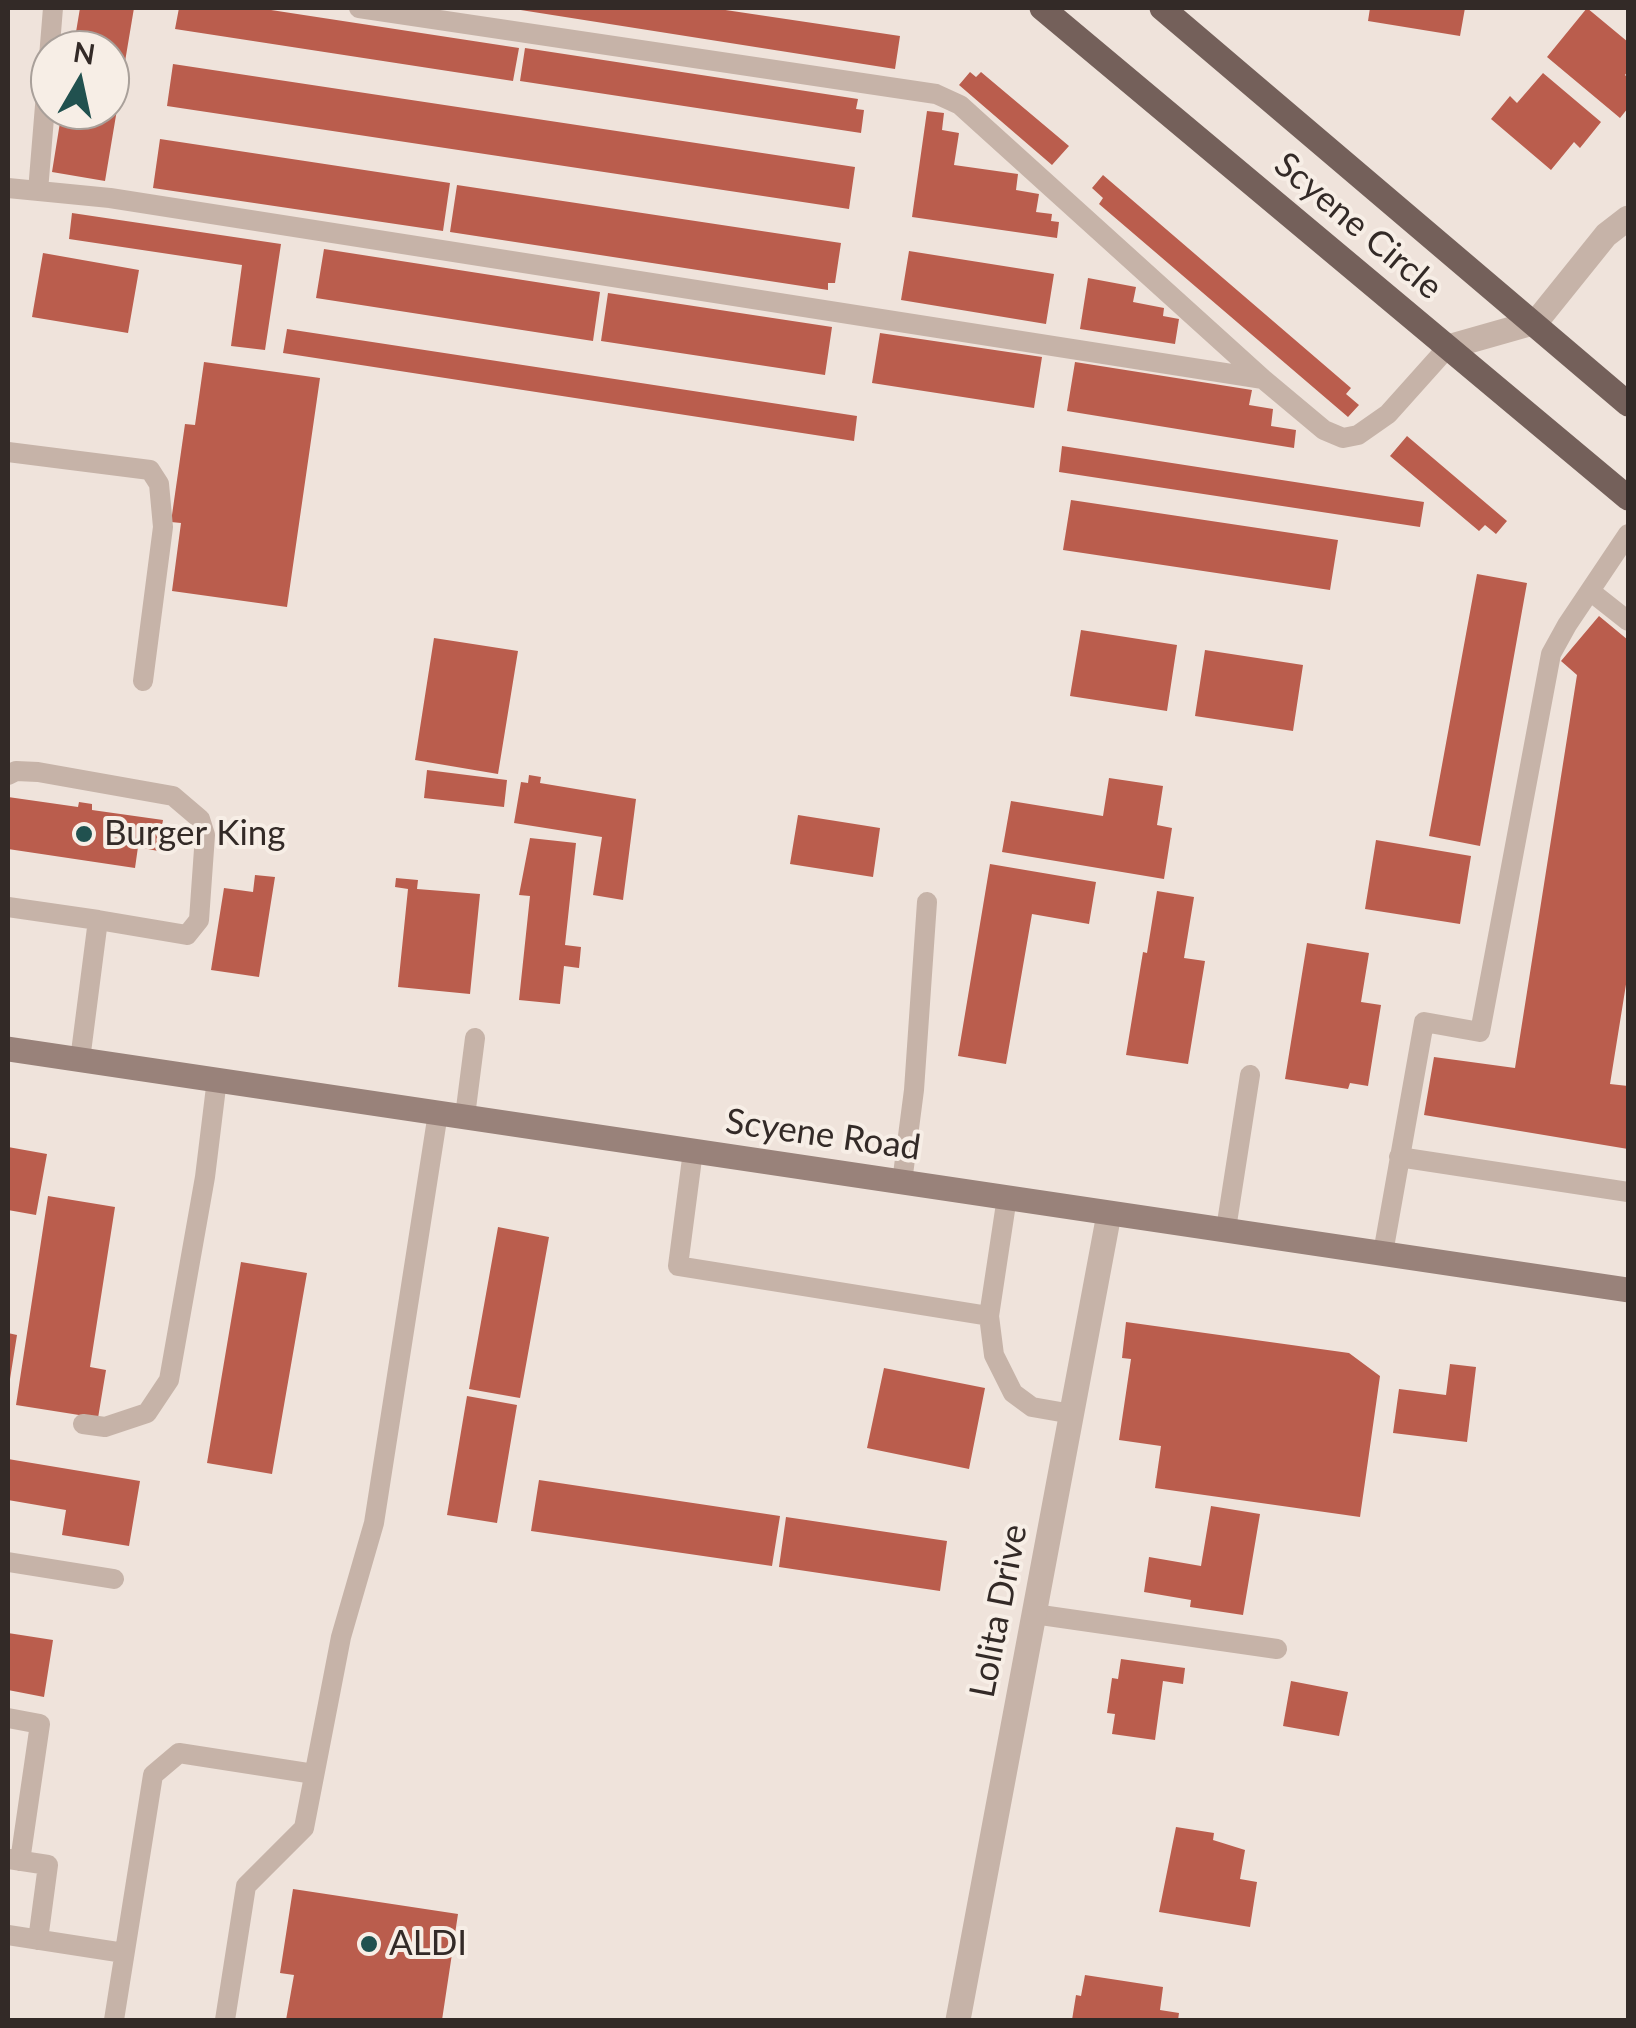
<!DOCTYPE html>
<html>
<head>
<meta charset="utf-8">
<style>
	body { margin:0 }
	#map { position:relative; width:1636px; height:2028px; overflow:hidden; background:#efe3db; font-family:Lato,sans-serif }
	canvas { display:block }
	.frame { position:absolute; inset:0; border:10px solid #332a27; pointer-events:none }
	.north { position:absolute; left:30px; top:30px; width:100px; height:100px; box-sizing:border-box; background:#f7eee6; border:2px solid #a9a09a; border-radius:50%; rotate:9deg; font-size:28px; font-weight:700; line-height:40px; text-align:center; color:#332a27 }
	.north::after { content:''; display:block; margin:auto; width:35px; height:45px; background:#21514f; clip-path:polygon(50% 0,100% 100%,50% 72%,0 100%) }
</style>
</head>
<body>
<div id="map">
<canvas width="1636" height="2028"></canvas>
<div class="frame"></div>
<div class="north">N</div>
</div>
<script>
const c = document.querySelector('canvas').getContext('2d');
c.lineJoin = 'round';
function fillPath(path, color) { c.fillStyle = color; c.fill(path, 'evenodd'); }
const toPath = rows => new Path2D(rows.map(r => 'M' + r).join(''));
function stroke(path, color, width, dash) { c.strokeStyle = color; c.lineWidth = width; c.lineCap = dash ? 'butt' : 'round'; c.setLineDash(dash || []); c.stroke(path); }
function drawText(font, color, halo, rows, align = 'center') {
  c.font = font + ' Lato,sans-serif'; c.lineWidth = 8; c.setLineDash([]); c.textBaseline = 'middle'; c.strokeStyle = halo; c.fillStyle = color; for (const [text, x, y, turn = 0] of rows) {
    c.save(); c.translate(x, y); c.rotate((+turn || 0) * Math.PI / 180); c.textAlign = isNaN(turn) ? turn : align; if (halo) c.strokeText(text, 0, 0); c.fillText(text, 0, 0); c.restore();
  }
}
fillPath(toPath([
	[80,8,134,8,105,181,52,172,62,110,110,110,110,50,73,50],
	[179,8,258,8,519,48,513,81,175,29],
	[508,8,712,8,900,36,895,69],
	[1370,8,1465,8,1460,36,1368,21],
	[1587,8,1628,42,1628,71,1625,75,1628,78,1628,108,1620,118,1547,57],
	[525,48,858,99,856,109,864,110,861,133,520,81],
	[173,64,855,167,849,209,167,106],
	[970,72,976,77,981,72,1069,146,1052,165,959,85],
	[1543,73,1601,122,1580,148,1574,142,1551,170,1491,119,1510,96,1517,103],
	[927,111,944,113,942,130,959,133,954,165,1018,174,1016,190,1039,194,1036,212,1052,214,1051,221,1059,222,1057,238,912,217],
	[160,139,450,183,443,231,153,188],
	[1103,175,1351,388,1346,394,1359,405,1348,417,1099,204,1103,198,1092,188],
	[457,185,841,243,835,283,828,283,828,290,450,232],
	[72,213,281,244,265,350,231,346,242,265,69,239],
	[324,249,600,292,593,341,316,298],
	[909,251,1054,274,1046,324,901,300],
	[43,253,139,270,128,333,32,317],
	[1088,278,1136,287,1133,302,1164,308,1163,316,1179,319,1175,344,1080,329],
	[608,293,832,327,825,375,601,341],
	[287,329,857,416,854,441,283,353],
	[880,333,1042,357,1034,408,872,383],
	[204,362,320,378,287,607,172,591,181,523,171,522,185,424,195,425],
	[1075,362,1252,390,1249,405,1273,409,1271,426,1296,430,1294,448,1067,411],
	[1407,436,1507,521,1496,534,1485,525,1479,531,1390,456],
	[1062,446,1424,502,1420,527,1059,472],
	[1071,500,1338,540,1330,590,1063,550],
	[1477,574,1527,583,1480,846,1429,836],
	[1599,616,1628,640,1628,972,1610,1084,1628,1086,1628,1149,1424,1115,1434,1057,1515,1068,1577,675,1561,661],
	[1081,630,1177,645,1167,711,1070,696],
	[434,638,518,651,498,774,415,760],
	[1205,650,1303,665,1293,731,1195,716],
	[427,770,507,780,504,807,424,798],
	[529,775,541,777,540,783,636,799,623,900,593,895,602,837,514,823,521,782,528,783],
	[1109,778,1163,786,1157,825,1172,828,1164,879,1002,852,1011,801,1103,816],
	[8,797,78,807,79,802,92,804,92,810,163,820,158,851,138,847,135,868,8,849],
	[798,815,880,828,873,877,790,864],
	[530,838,576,843,565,945,581,947,579,968,564,966,560,1004,519,1000,530,896,519,895],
	[1376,840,1471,856,1460,924,1365,909],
	[990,864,1096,882,1089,924,1032,914,1006,1064,958,1056],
	[255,875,275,877,259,977,211,970,224,888,253,892],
	[396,878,418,880,417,889,480,894,470,994,398,987,408,889,395,887],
	[1157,891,1194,897,1184,958,1205,961,1188,1064,1126,1055,1143,952,1147,953],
	[1307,943,1369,953,1361,1002,1381,1005,1368,1086,1350,1083,1348,1089,1285,1079],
	[8,1147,47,1154,36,1215,8,1210],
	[48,1196,115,1207,90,1367,106,1370,98,1418,16,1405],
	[498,1227,549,1237,520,1398,469,1389],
	[241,1262,307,1273,272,1474,207,1463],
	[1126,1322,1349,1353,1380,1376,1360,1517,1155,1488,1161,1446,1119,1440,1131,1359,1122,1358],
	[8,1333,17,1335,10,1379,8,1378],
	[1450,1364,1476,1367,1467,1442,1393,1433,1399,1389,1446,1395],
	[884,1368,985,1388,969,1469,867,1448],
	[467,1396,517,1405,497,1523,447,1515],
	[8,1459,140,1481,129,1546,62,1535,66,1510,8,1500],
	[539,1480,780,1516,772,1566,531,1531],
	[1211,1506,1260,1514,1243,1615,1190,1607,1191,1600,1144,1592,1149,1557,1201,1566],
	[786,1517,947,1541,940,1591,779,1567],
	[8,1633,53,1640,44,1697,8,1690],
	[1121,1659,1185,1668,1183,1684,1163,1681,1155,1740,1112,1734,1115,1714,1107,1713,1112,1678,1118,1679],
	[1291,1681,1348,1692,1339,1736,1283,1726],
	[1176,1827,1214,1833,1213,1840,1245,1850,1240,1879,1257,1882,1250,1927,1159,1912],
	[293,1889,458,1914,442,2020,286,2020,294,1975,280,1973],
	[1085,1975,1163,1987,1160,2010,1179,2013,1178,2020,1072,2020,1076,1995,1081,1996]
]), '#ba5d4d');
stroke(toPath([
	[359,8,936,94,960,105,1263,379],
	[8,188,110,198,1263,379,1324,430,1343,438,1358,435,1388,414,1448,347],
	[38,191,53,8],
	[8,452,150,470,159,484,163,527,143,681],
	[1590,591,1628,621],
	[8,775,16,771,38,772,173,796,200,819,205,835,199,920,187,935,98,920],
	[8,907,98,920,80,1060],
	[465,1116,475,1038],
	[693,1151,678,1266,989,1316,1007,1197],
	[1399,1157,1628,1192],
	[902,1182,914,1090,927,902],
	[1226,1229,1250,1075],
	[1383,1253,1424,1022,1480,1032,1551,654,1567,625,1628,534],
	[989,1316,994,1355,1013,1393,1032,1407,1072,1414],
	[83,1424,105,1427,147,1413,169,1380,205,1177,217,1079],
	[8,1562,114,1579],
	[1034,1614,1277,1649],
	[8,1718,40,1724,20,1861],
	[9,1859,48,1865,38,1940],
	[8,1935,124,1953],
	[114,2020,153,1775,179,1753,314,1774],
	[225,2020,246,1886,304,1828,341,1637,374,1523,438,1113]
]), '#c6b3a8', 20);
stroke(toPath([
	[1448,347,1536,322,1606,235,1628,218],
	[958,2020,1109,1214]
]), '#c6b3a8', 25);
stroke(toPath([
	[8,1049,1628,1290]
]), '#99827a', 25);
stroke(toPath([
	[1042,8,1628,498],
	[1162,8,1628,404]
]), '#74605a', 25);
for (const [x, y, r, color] of [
	[84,834,10,"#21514f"],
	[369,1944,10,"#21514f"]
]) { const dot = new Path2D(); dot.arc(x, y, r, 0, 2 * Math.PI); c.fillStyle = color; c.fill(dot); stroke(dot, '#f7eee6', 4); }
drawText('35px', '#332a27', '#f7eee6', [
	["Scyene Circle",1358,226,40],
	["Scyene Road",823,1135,8],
	["Lolita Drive",999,1611,-79]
]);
drawText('35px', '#332a27', '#f7eee6', [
	["Burger King",104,834],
	["ALDI",389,1944]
], 'left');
</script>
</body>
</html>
